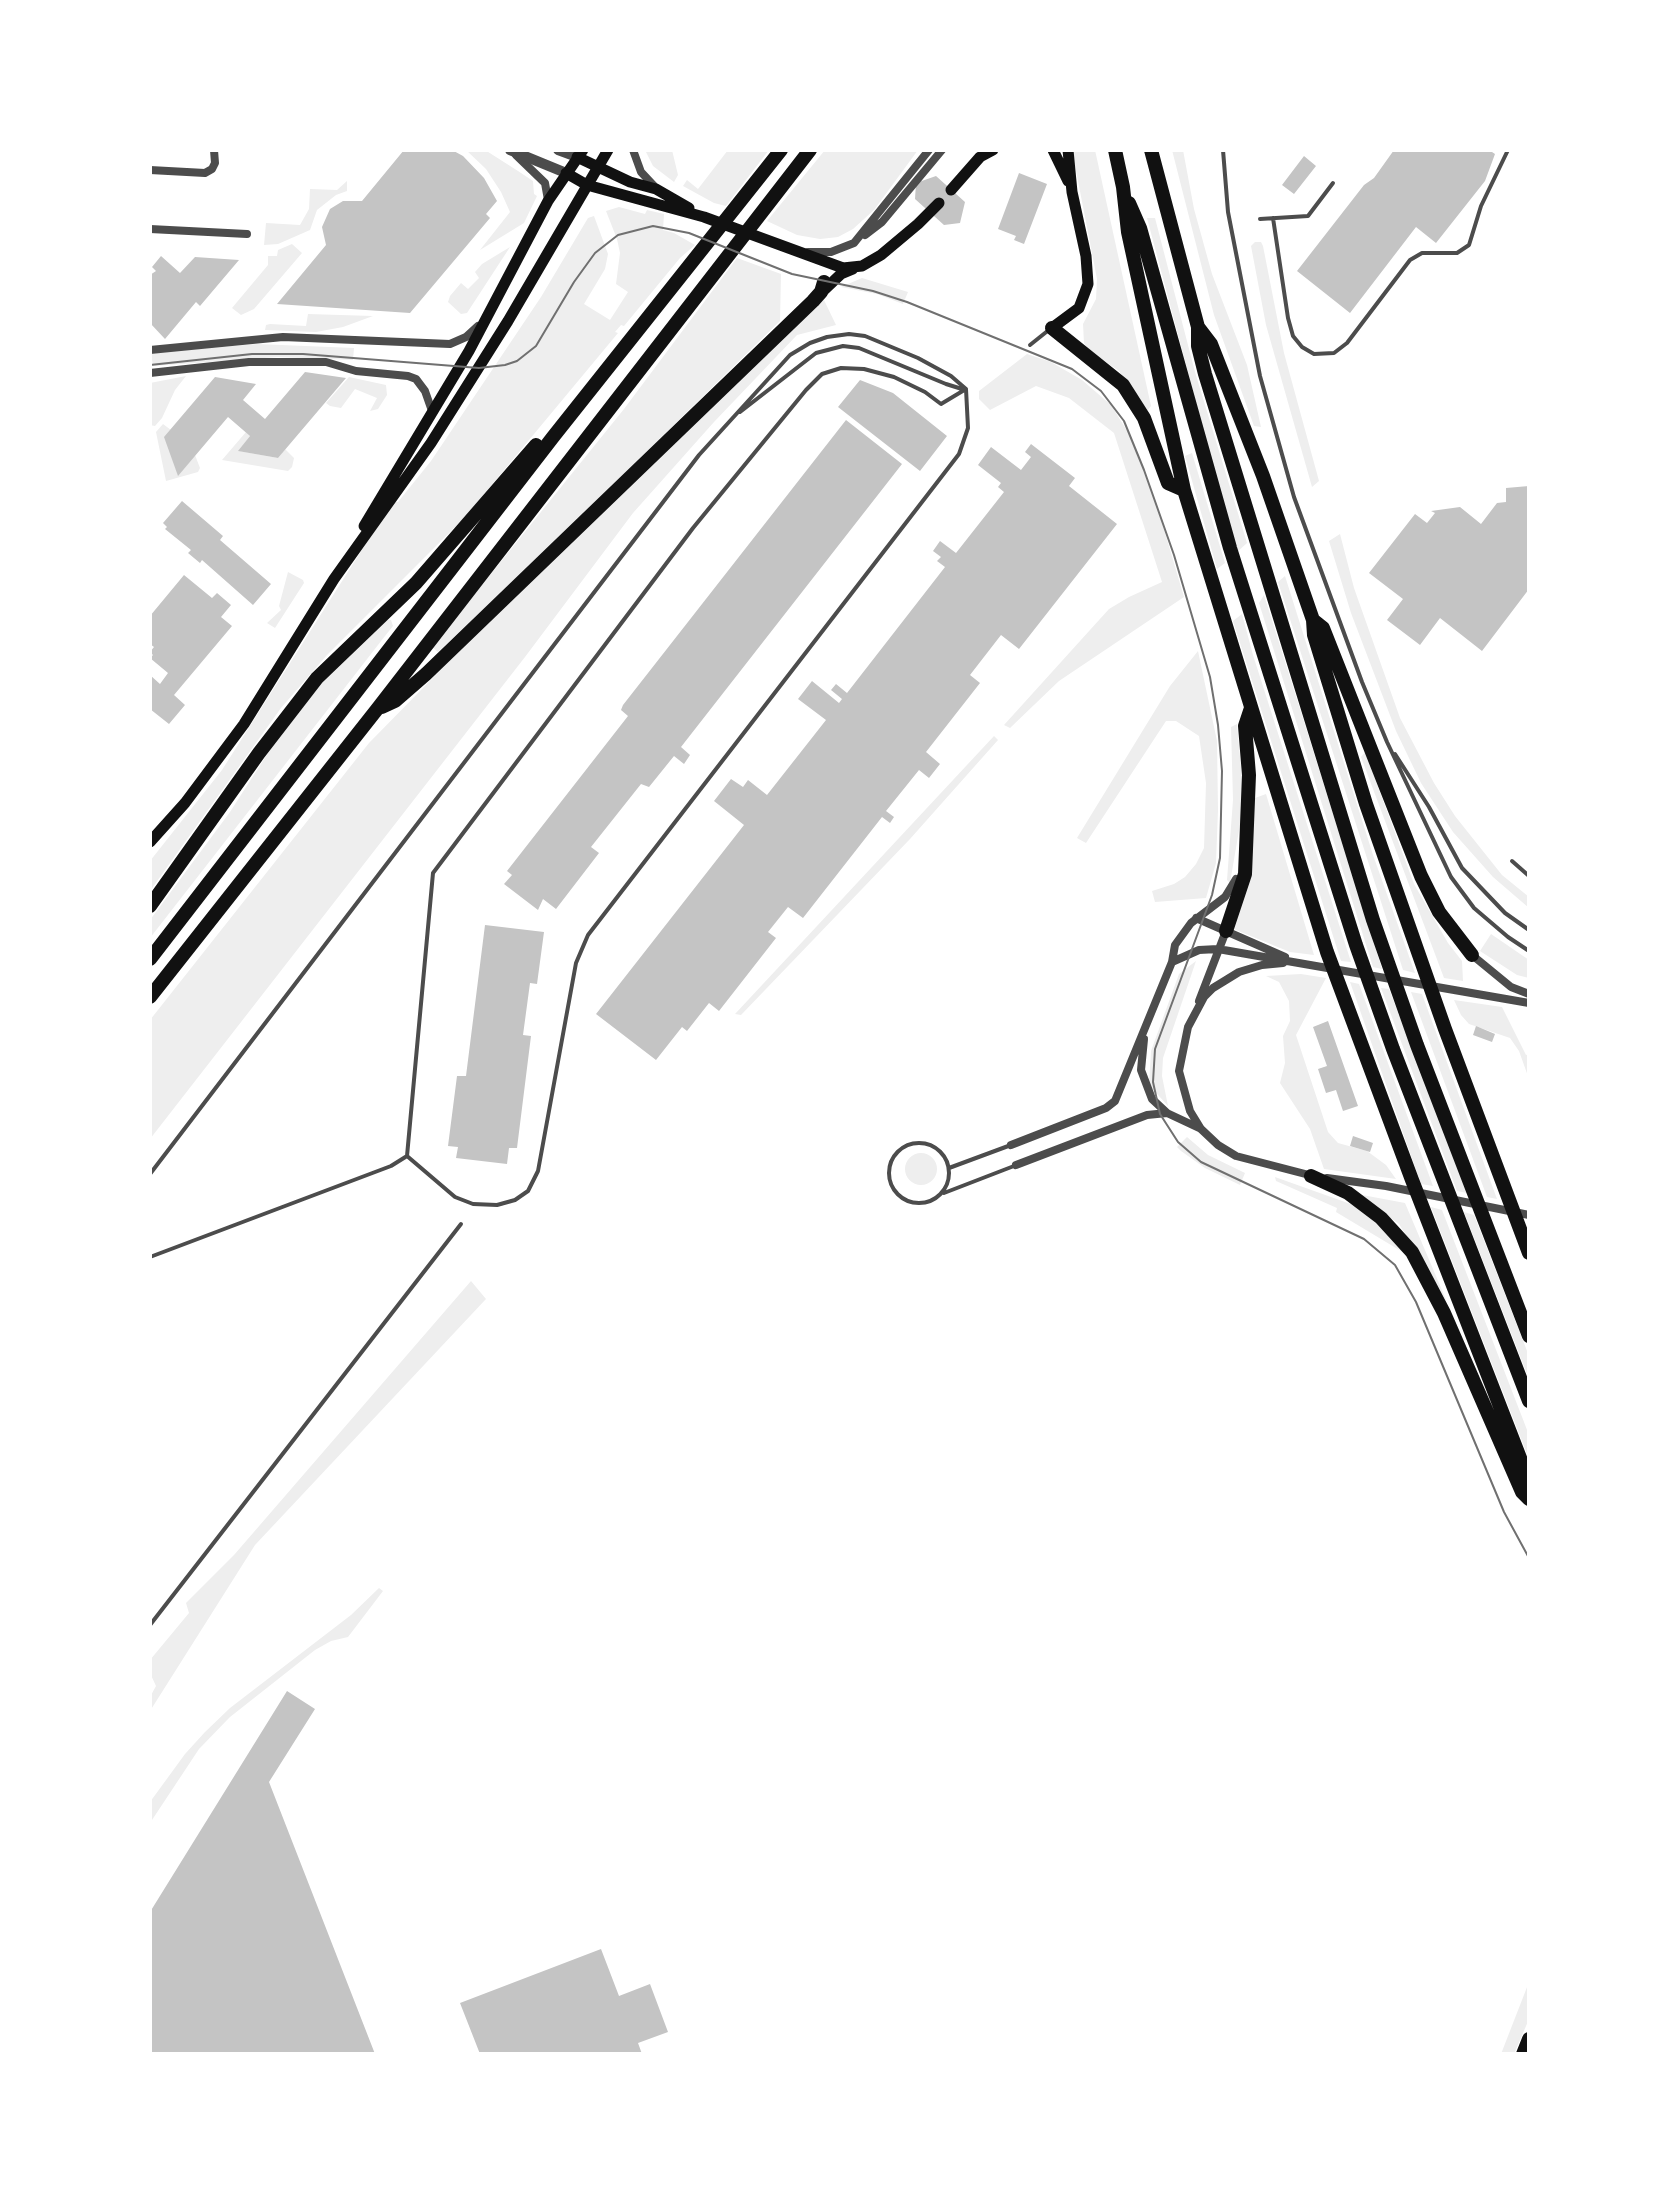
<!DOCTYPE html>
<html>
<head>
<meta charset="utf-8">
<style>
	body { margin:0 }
	#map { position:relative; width:1679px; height:2204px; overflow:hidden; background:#fff; font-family:"Roboto Serif",serif }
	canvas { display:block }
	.frame { position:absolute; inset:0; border:152px solid #fff; pointer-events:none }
</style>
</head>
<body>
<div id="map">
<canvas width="1679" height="2204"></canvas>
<div class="frame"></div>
</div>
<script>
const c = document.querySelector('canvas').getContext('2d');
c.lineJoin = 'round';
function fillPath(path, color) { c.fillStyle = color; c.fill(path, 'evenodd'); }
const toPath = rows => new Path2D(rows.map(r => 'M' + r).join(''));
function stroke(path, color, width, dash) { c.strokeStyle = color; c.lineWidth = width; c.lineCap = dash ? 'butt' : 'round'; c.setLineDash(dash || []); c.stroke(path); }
fillPath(toPath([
	[466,150,485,150,518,171,533,181,534,194,537,196,524,223,480,250,510,212,501,192,486,169],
	[645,150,672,150,678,175,674,182,653,166],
	[728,150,769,150,726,206,714,203,683,186,687,180,698,189],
	[825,150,918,150,874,210,853,229,838,237,820,239,797,235,767,221],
	[1072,150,1095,150,1151,406,1148,410,1144,410,1119,371,1090,351,1084,343,1083,324,1096,299,1097,279],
	[1172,150,1183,150,1194,209,1212,274,1247,365,1261,427,1254,426,1214,315],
	[347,181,347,191,336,195,317,210,310,230,278,244,264,245,266,223,300,225,309,209,310,189,337,190],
	[619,207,645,214,647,210,664,214,663,230,674,233,695,245,680,258,624,326,621,325,615,332,618,333,465,517,327,655,281,708,150,891,150,861,222,770,393,501,398,502,431,461,541,297,588,218,594,216,608,254,605,269,584,304,610,320,628,292,616,284,620,253,617,239,606,211],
	[1147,218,1155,218,1195,372,1247,543,1236,553],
	[1255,242,1261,242,1263,246,1284,353,1319,481,1312,487,1266,325,1251,246],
	[292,244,302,253,254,309,241,315,232,308,268,265,268,256,277,256,278,250],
	[510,247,467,313,461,314,448,302,450,296,461,283,468,289,479,278,475,272,482,264],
	[737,258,781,274,780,321,545,551,438,652,432,647,624,409],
	[862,278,908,292,903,304,877,294,841,287],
	[824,300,836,325,797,335,714,422,633,513,525,657,150,1139,150,1020,369,743,520,589],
	[308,314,373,316,343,327,316,332,265,330,266,325,270,324,306,326],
	[257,344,354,348,353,360,278,357,153,366,151,353],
	[1027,354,1051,362,1082,380,1111,405,1129,434,1158,509,1184,597,1059,681,1010,728,1004,725,1109,609,1129,597,1162,582,1114,433,1069,398,1036,386,990,410,979,399,979,391],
	[186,376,175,390,162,418,155,426,150,425,150,383],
	[349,377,386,385,387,395,378,409,370,411,377,398,355,389,341,408,330,406,326,403],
	[163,424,171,430,165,437,178,475,195,455,200,468,198,472,166,481,156,432],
	[246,432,250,436,239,451,278,458,285,449,294,458,292,467,288,471,222,460],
	[1192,453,1225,563,1217,569,1185,456],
	[1340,534,1354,588,1400,718,1434,783,1455,816,1502,875,1529,897,1529,908,1493,877,1453,832,1421,783,1396,731,1351,613,1329,541],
	[288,572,303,580,304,583,275,628,267,623,281,610,279,606],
	[1285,576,1373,855,1415,973,1403,970,1278,582],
	[1264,595,1382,969,1373,967,1259,603],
	[1242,614,1253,655,1351,962,1341,961,1233,621],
	[384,620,391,620,393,626,385,636,150,938,150,920,230,812,288,722,313,691],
	[1198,651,1217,741,1218,810,1216,863,1206,898,1155,902,1152,891,1174,884,1185,877,1196,864,1204,848,1206,783,1199,736,1176,721,1166,721,1086,843,1077,838,1170,686],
	[1237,724,1244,801,1230,883,1227,880,1233,800,1231,727],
	[994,736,998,740,910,839,741,1015,735,1014],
	[1365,752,1414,884,1448,943,1462,961,1463,981,1444,978,1361,757],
	[1266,794,1314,955,1290,952,1231,928,1255,798],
	[1491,934,1529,960,1529,978,1517,975,1480,951],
	[1196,961,1163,1058,1162,1076,1168,1106,1149,1085,1151,1051,1179,974],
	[1301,974,1326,978,1296,1035,1328,1132,1338,1143,1367,1151,1386,1165,1396,1179,1324,1169,1310,1129,1280,1083,1285,1063,1283,1036,1290,1021,1289,1001,1279,982,1266,976],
	[1350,982,1359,984,1433,1186,1421,1184],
	[1381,988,1389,989,1467,1193,1457,1191],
	[1411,992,1422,994,1497,1199,1487,1197],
	[1454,1000,1502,1007,1526,1055,1529,1054,1529,1079,1519,1051,1510,1038,1469,1024,1461,1015],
	[1187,1137,1208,1155,1245,1173,1240,1185,1205,1168,1181,1151,1177,1147],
	'905 1169a16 16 0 1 1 32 0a16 16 0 1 1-32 0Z',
	[1275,1177,1359,1207,1386,1229,1406,1254,1336,1212,1337,1208,1276,1181],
	[1357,1194,1405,1203,1447,1302,1399,1224],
	[1431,1207,1442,1210,1529,1435,1529,1459],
	[1464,1212,1474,1215,1529,1356,1529,1379],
	[471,1281,486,1299,255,1545,150,1711,150,1697,156,1686,150,1673,150,1660,189,1613,186,1603,234,1555],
	[379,1588,383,1591,348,1637,331,1641,315,1650,230,1717,199,1749,150,1823,150,1802,185,1754,205,1732,230,1708,351,1615],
	[1529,1982,1529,2019,1514,2054,1501,2054]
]), '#eee');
fillPath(toPath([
	[404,150,452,150,463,156,484,178,497,201,486,214,490,218,410,313,277,304,326,245,322,227,330,209,343,201,362,201],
	[1394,150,1489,150,1495,154,1485,181,1436,243,1416,227,1350,313,1297,271,1364,185,1374,178],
	[1304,156,1316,166,1294,194,1282,185],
	[1019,173,1047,184,1024,244,1014,240,1016,236,998,229],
	[936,176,965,202,960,223,944,225,915,199,916,183],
	[161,256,180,273,195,257,239,260,200,306,196,302,165,339,150,323,150,275,156,271,152,267],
	[305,372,346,378,278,458,238,451,250,436,228,417,178,476,164,437,215,377,256,384,243,400,265,419],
	[860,380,893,393,947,436,920,471,838,407],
	[846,420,902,464,681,747,690,755,684,764,674,756,649,787,641,784,591,847,599,853,556,909,543,899,538,910,504,884,512,875,507,871,628,716,621,710,623,705],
	[1031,444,1075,478,1069,486,1117,524,1019,649,1001,635,970,675,980,683,926,752,940,764,929,778,919,770,886,811,894,817,890,823,882,817,803,918,788,907,768,932,776,938,719,1011,709,1003,687,1031,682,1027,656,1060,596,1014,744,825,714,801,731,779,743,787,748,780,767,795,826,720,798,699,812,681,839,703,842,699,831,690,836,684,847,693,945,567,937,561,941,557,933,551,940,541,956,553,1004,492,998,487,1001,483,978,465,991,447,1021,470,1031,457,1025,452],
	[1529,486,1529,589,1482,651,1440,618,1420,645,1387,620,1403,599,1369,573,1415,514,1427,523,1435,513,1431,511,1460,507,1481,524,1497,503,1506,502,1506,488],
	[182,501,223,536,220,540,271,584,253,605,202,560,200,563,188,553,191,550,165,529,167,527,163,523],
	[184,575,212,598,217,593,231,605,221,617,232,626,174,695,185,705,169,724,150,709,150,675,160,684,168,673,150,658,153,655,150,652,154,647,150,644,150,616],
	[485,925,544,932,537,984,530,983,523,1035,531,1036,517,1148,509,1148,507,1164,456,1158,458,1147,448,1146,457,1076,466,1076],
	[1328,1021,1358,1106,1343,1111,1336,1090,1326,1093,1318,1069,1327,1066,1313,1027],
	[1476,1026,1495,1034,1492,1042,1473,1035],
	[1353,1136,1373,1143,1370,1152,1350,1146],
	[287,1691,315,1709,269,1782,375,2054,150,2054,150,1912],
	[601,1949,619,1996,650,1984,668,2032,638,2043,642,2054,480,2054,460,2003]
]), '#c4c4c4');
stroke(toPath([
	[1223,150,1228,212,1260,376,1294,497,1362,682,1387,742,1451,877,1474,908,1508,937,1529,951],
	[1273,218,1288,318,1293,336,1302,347,1314,354,1334,353,1347,343,1410,260,1422,253,1457,253,1469,245,1481,206,1508,150],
	[1260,219,1308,216,1333,183],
	[1030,345,1050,329],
	[740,412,816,353,843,346,859,348,946,384,962,389],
	[1395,754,1429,807,1462,868,1505,913,1529,930],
	[1512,861,1529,876],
	'889 1173a30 30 0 1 1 60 0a30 30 0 1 1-60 0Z',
	[407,1156,455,1197,473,1204,497,1205,515,1200,528,1191,538,1171,576,963,588,935,959,454,968,428,966,389],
	[949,1168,1011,1145],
	[150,1174,699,455,790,355,810,343,827,337,849,334,865,336,918,358,951,376,966,389],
	[944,1193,1014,1166],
	[150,1257,391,1166,407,1156,433,873,693,528,806,390,822,374,841,368,864,369,894,377,925,392,941,404,966,389],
	[150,1625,461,1224]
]), '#4c4c4c', 4);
stroke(toPath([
	[633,150,641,172,656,188],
	[516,155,545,183,548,200],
	[150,170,205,173,212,169,215,163,214,150],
	[150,229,247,234],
	[865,235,882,222,942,150],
	[808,252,831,252,854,243,929,150],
	[150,350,283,337,450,344,466,337,478,326],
	[150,373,249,362,326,362,356,371,408,376,416,379,425,391,432,411],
	[1196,918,1285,957],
	[1472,955,1511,987,1529,994],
	[1172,962,1175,945,1191,923,1225,897,1236,879],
	[1283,963,1262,965,1239,972,1213,988,1204,997,1188,1027,1179,1071,1190,1111,1201,1129,1218,1145,1236,1156,1313,1176],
	[1199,1001,1226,931],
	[1144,1039,1141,1070,1152,1099,1167,1113],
	[1011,1145,1106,1108,1115,1101,1172,962,1199,950,1218,949,1529,1003],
	[1016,1165,1147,1115,1167,1113,1199,1128],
	[1327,1178,1386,1186,1529,1215]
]), '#4c4c4c', 8);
stroke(toPath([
	[510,150,566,173],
	[558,150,577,157]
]), '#4c4c4c', 10);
stroke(toPath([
	[1053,150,1068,181],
	[577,157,630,182,656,189,689,208],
	[566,173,587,185,704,217,843,268,862,266,881,255,918,224,939,203],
	[951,190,980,157,993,150],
	[822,292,841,274,853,269],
	[1052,328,1079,308,1088,284,1086,256,1072,192,1068,150],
	[364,526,469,351,548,201,583,150],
	[150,842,185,803,244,724,334,579,431,443,508,321,608,150]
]), '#111', 11);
stroke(toPath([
	[1115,150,1123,187,1128,232,1184,490,1261,739,1327,952,1412,1180,1529,1481],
	[1151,150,1198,327,1198,346,1205,374,1373,920,1417,1045,1529,1336],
	[1129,203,1140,228,1230,548,1356,945,1393,1049,1529,1401],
	[1198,327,1211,344,1263,476,1313,620,1314,635,1366,804,1445,1029,1529,1253],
	[1052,328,1123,385,1144,418,1168,483,1184,490],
	[1313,620,1323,628,1421,876,1439,912,1472,955],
	[1226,931,1245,874,1249,775,1245,726,1251,708],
	[1311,1176,1348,1193,1381,1218,1412,1252,1444,1313,1522,1492,1529,1499],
	[1523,2054,1529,2039]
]), '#111', 14);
stroke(toPath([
	[382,707,395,701,426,674,813,301,821,292,824,282],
	[150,906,259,753,317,678,416,583,536,445],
	[150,959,553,437,781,150],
	[150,997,378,708,810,150]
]), '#111', 14);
stroke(toPath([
	[150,365,252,354,303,354,479,368,505,365,517,361,536,346,574,282,595,253,618,235,653,226,689,233,792,274,873,291,907,302,1072,369,1101,391,1124,421,1144,470,1174,555,1210,677,1218,725,1222,771,1220,858,1212,895,1155,1049,1153,1082,1160,1114,1178,1142,1201,1162,1364,1239,1395,1265,1416,1302,1504,1512,1529,1558]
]), '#707070', 2);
</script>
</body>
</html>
